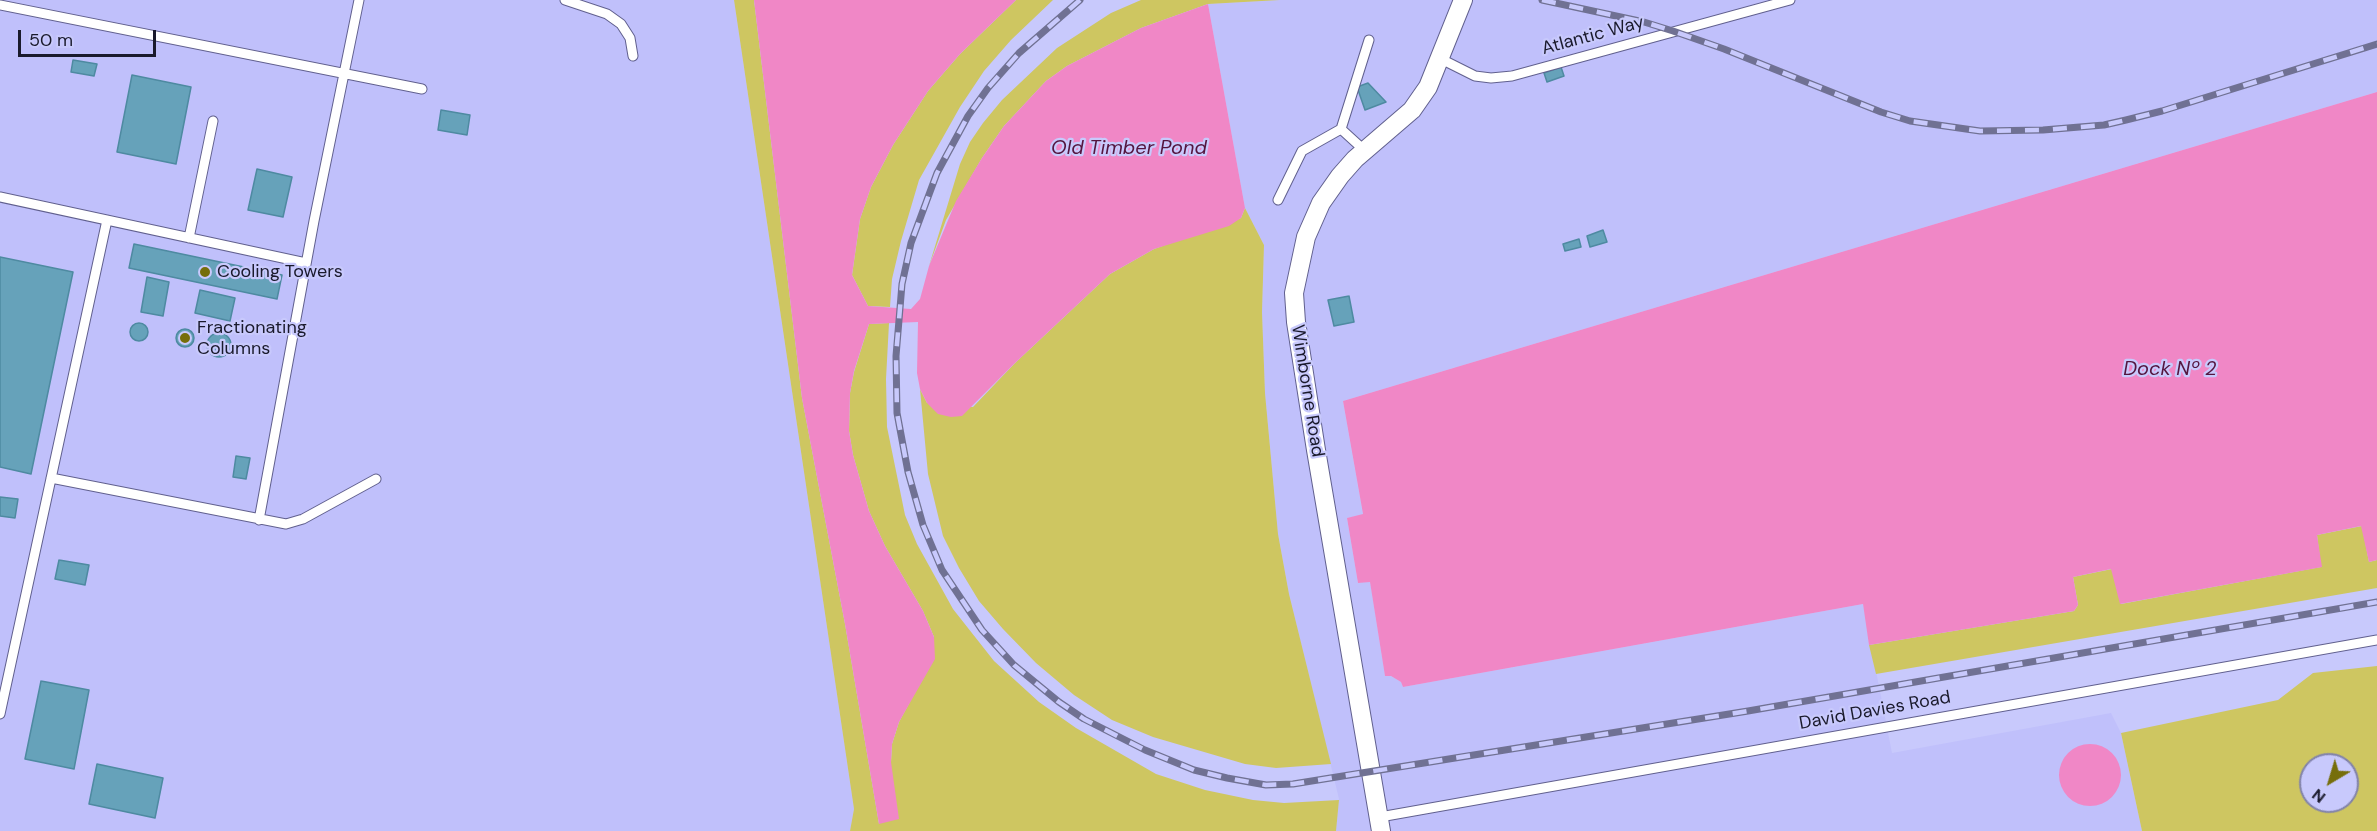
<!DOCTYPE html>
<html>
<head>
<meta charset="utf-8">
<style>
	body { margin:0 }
	#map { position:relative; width:2377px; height:831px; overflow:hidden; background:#c8c9fc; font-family:"DM Sans",sans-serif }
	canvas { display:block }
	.north { position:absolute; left:2299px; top:753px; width:60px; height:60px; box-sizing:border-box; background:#c8c9fc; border:2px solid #8283a9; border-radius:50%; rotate:218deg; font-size:16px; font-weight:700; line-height:24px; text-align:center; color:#1a1a2c }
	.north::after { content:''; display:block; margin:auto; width:21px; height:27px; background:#766e0b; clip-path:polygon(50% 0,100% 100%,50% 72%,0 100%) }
	.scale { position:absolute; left:18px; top:30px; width:138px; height:27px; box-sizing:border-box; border:3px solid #1a1a2c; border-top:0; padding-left:8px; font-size:18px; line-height:21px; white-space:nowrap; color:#1a1a2c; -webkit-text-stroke:4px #c8c9fc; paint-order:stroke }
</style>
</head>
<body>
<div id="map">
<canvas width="2377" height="831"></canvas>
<div class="north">N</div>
<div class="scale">50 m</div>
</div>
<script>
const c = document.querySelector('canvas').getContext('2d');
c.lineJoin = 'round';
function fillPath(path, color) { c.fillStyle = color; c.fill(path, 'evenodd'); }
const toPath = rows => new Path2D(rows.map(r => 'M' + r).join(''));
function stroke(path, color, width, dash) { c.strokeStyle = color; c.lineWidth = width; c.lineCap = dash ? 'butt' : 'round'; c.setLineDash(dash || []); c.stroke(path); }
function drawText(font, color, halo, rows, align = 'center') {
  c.font = font + ' "DM Sans",sans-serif'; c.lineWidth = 4.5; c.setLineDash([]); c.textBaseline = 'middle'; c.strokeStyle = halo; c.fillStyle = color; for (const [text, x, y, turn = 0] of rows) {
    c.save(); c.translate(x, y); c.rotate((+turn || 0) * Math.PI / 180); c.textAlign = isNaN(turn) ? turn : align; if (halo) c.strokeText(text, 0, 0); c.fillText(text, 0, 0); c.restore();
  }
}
fillPath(toPath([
	[0,0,734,0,854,809,850,831,0,831],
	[1280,0,2377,0,2377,92,1343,401,1363,515,1347,518,1358,583,1370,581,1385,676,1391,676,1401,682,1403,687,1863,604,1892,753,2111,713,2121,733,2142,831,1336,831,1339,799,1289,594,1278,534,1265,393,1262,312,1264,245,1245,208,1208,4]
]), '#c0c0fb');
fillPath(toPath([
	[734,0,754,0,802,398,845,624,879,824,891,762,892,744,899,722,913,696,934,637,923,611,885,546,869,511,853,455,849,431,850,393,854,372,869,324,889,323,886,379,887,427,905,515,917,544,953,609,994,661,1039,702,1076,728,1156,774,1205,790,1253,800,1284,803,1339,800,1336,831,850,831,854,809],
	[1016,0,1053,0,1011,40,984,71,960,107,919,180,901,241,892,279,890,307,868,306,852,275,860,219,871,187,893,145,928,91,960,54],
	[1141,0,1280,0,1208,4,1141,28,1067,66,1046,81,1004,126,982,158,946,220,929,266,960,164,970,142,983,123,1002,100,1057,48,1111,13],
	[1245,208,1264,245,1262,312,1265,393,1278,534,1289,594,1331,764,1276,768,1245,764,1153,737,1112,720,1074,695,1036,663,1003,629,979,601,959,568,943,536,928,474,920,389,927,403,973,407,1015,363,1110,274,1154,249,1241,218],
	[2362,526,2369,562,2377,560,2377,588,1876,674,1869,645,2074,611,2078,605,2073,577,2112,569,2121,604,2321,567,2317,535],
	[2377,666,2377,831,2142,831,2121,733,2278,700,2313,673],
	[2311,765,2347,765,2347,801,2311,801]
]), '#cec661');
fillPath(toPath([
	[754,0,1016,0,960,54,928,91,893,145,871,187,860,219,852,275,868,306,911,309,920,299,929,266,956,201,982,158,1004,126,1046,81,1067,66,1141,28,1208,4,1245,208,1241,218,1229,226,1154,249,1110,274,1015,363,962,416,951,417,938,414,927,403,920,389,917,373,918,322,869,324,854,371,850,393,849,431,853,455,869,511,885,546,923,611,934,637,935,659,899,722,892,744,891,762,899,819,879,824,845,624,802,398],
	[2377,92,2377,560,2369,562,2361,526,2317,535,2322,567,2120,604,2111,569,2073,577,2078,605,2074,611,1869,645,1863,604,1403,687,1401,682,1391,676,1385,676,1370,582,1358,583,1347,518,1363,514,1343,401],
	'2059 775a31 31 0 1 1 62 0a31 31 0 1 1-62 0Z'
]), '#f087c6');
const building = toPath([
	[73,60,97,64,94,76,71,72,73,60],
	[1561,67,1564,76,1547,82,1544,73,1561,67],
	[132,75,191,87,176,164,117,152,132,75],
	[1368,83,1386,102,1365,110,1357,87,1368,83],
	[441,110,470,115,467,135,438,130,441,110],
	[257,169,292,177,283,217,248,210,257,169],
	[1603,230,1607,242,1590,247,1587,236,1603,230],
	[1579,239,1581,247,1565,251,1563,244,1579,239],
	[134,244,282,275,277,299,129,268,134,244],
	[0,257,73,272,31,474,0,467,0,257],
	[147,277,169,282,163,316,141,312,147,277],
	[200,290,235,298,230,321,195,313,200,290],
	[1349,296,1354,322,1334,326,1328,300,1349,296],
	'130 332a9 9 0 1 1 18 0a9 9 0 1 1-18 0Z',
	'176 338a9 9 0 1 1 18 0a9 9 0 1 1-18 0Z',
	'207 345a12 12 0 1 1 24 0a12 12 0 1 1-24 0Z',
	[236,456,250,458,246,479,233,477,236,456],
	[0,497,18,499,15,518,0,516,0,497],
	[59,560,89,565,85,585,55,579,59,560],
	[41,681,89,690,74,769,25,759,41,681],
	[97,764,163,778,155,818,89,804,97,764]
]);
fillPath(building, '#66a2ba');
stroke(building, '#4e8aa1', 1.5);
const lane = toPath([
	[565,0,607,14,621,24,630,38,633,56],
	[0,5,422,89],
	[1441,59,1475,76,1491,78,1512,76,1790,0],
	[1364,150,1341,129,1369,40],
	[0,197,306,263],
	[1278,200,1302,151,1341,129],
	[189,238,213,121],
	[51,478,286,524,303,519,376,479],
	[259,520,314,221,359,0],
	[0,714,107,220],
	[1380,817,2377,640]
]);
const street = toPath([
	[1381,831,1316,450,1296,322,1294,293,1306,237,1321,203,1340,176,1355,159,1412,110,1428,87,1463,0]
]);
stroke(lane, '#61608e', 11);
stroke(street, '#61608e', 20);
stroke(lane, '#fff', 9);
stroke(street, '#fff', 18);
const rail = toPath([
	[1080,0,1019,53,988,88,968,116,937,173,911,243,902,284,896,356,897,413,908,472,923,525,942,570,982,630,1014,665,1059,702,1084,719,1145,750,1194,770,1227,778,1266,785,1293,784,1748,711,2377,602],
	[1542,0,1644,22,1673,31,1724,49,1881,112,1910,121,1980,131,2043,130,2104,125,2126,120,2162,111,2377,44]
]);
stroke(rail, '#707193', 7);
stroke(rail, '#c8c9fc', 4.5, [14]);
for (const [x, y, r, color] of [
	[205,272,6,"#766e0b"],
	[185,338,6,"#766e0b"]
]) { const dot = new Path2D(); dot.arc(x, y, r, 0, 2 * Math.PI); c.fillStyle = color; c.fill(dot); stroke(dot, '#c8c9fc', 2); }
drawText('18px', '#1a1a2c', '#c8c9fc', [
	["Atlantic Way",1593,36,-15],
	["Wimborne Road",1307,391,81],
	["David Davies Road",1875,711,-10]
]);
drawText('18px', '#1a1a2c', '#c8c9fc', [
	["Cooling Towers",217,272],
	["Fractionating",197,328],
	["Columns",197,349]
], 'left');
drawText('italic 20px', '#55153f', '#c8c9fc', [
	["Old Timber Pond",1129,149],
	["Dock Nº 2",2170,370]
]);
</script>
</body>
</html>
